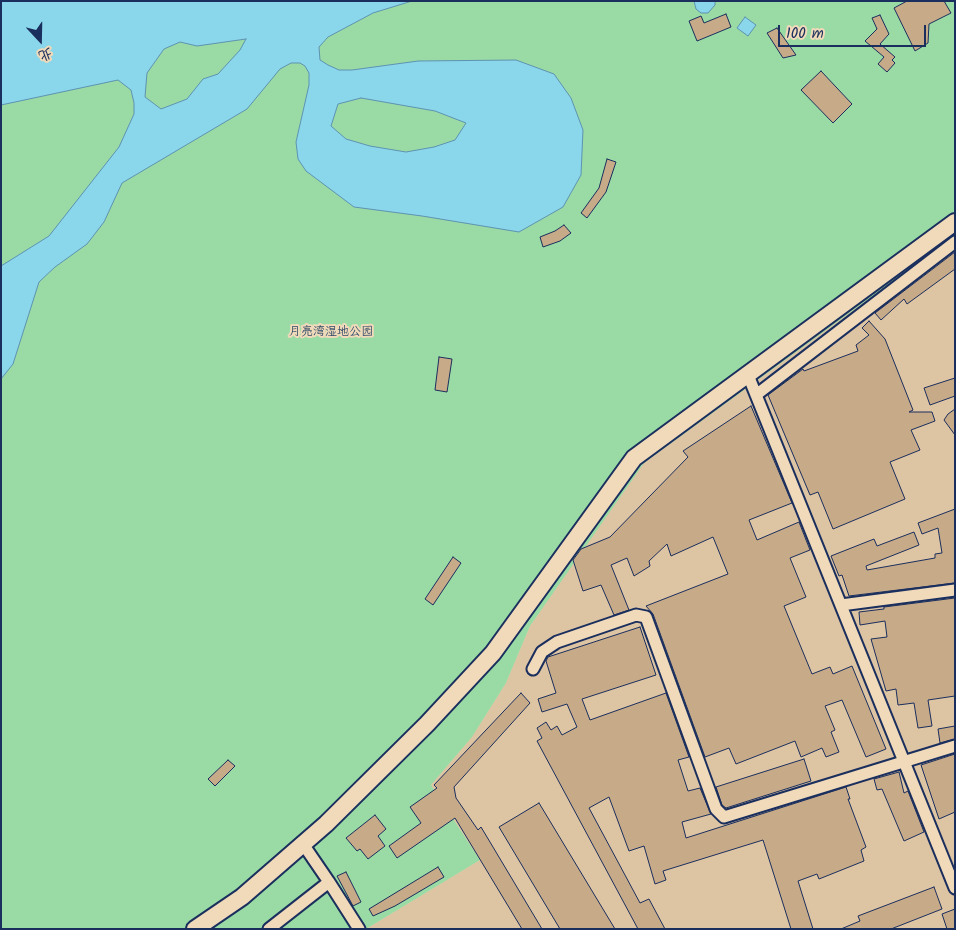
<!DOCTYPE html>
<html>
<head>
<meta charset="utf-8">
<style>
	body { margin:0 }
	#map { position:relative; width:956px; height:930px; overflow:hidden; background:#ecd3b0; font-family:Kalam,"LXGW WenKai TC",sans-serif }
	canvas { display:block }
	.frame { position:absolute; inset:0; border:2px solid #1b2f5e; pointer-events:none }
	.north { position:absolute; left:15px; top:15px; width:50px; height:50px; -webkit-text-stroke:4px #f0dab9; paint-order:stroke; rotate:159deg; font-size:14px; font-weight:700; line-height:20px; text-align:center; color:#1b2f5e }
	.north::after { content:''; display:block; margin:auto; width:18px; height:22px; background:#1b2f5e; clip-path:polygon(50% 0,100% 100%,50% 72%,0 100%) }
	.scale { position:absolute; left:778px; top:25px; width:148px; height:22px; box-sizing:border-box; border:2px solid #1b2f5e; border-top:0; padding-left:6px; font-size:15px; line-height:18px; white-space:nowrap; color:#1b2f5e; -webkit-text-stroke:4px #f0dab9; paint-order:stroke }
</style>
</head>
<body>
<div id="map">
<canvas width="956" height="930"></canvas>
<div class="frame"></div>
<div class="north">北</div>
<div class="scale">100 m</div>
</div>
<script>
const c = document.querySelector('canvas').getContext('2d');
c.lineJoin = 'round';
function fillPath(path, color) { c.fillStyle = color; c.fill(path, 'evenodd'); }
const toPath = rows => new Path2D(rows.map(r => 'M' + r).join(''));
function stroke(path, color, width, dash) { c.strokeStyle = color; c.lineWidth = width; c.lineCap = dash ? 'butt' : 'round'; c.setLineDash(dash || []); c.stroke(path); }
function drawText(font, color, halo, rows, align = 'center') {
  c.font = font + ' Kalam,"LXGW WenKai TC",sans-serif'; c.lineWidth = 4; c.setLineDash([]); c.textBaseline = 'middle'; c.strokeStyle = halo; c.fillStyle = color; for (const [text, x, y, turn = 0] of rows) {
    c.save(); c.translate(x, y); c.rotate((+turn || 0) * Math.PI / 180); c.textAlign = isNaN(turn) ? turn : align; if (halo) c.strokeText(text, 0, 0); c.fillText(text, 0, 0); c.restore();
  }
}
fillPath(toPath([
	[955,222,955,929,366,929,480,860,431,785,472,737,506,683,530,626,643,463]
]), '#ddc4a3');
fillPath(toPath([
	[314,1,955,1,955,236,644,463,530,626,506,683,472,737,431,785,480,860,366,929,1,929,1,91,163,28]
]), '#9adba5');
const water = toPath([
	[1,1,412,1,373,13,328,37,319,47,320,60,328,65,339,70,352,70,418,61,516,60,554,74,571,98,583,130,581,175,563,207,519,232,422,216,354,207,306,171,298,159,296,142,309,85,309,73,305,66,300,63,291,63,280,69,247,109,122,183,104,222,87,244,55,267,39,282,13,364,1,379,1,266,49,236,119,147,134,114,134,103,131,90,118,80,1,105,1,1],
	[246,39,240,50,218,74,203,79,187,99,161,109,145,97,147,73,164,49,180,42,197,46,246,39],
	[361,98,435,111,466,123,455,140,434,147,406,152,370,146,346,139,331,126,338,104,361,98],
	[694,1,715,1,715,5,708,13,701,13,696,9,694,1],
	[745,17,756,25,748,36,737,28,745,17]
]);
fillPath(water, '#8ad6ea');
stroke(water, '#5e93b2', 1);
const building = toPath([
	[907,1,944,1,951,13,929,24,928,43,915,51,894,8,907,1],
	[726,14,731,27,697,41,689,21,701,16,704,23,726,14],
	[880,15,889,34,880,44,895,57,892,60,895,63,887,72,878,64,884,57,865,41,877,29,872,18,880,15],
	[777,28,796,55,783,58,767,33,777,28],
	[821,71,852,104,833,123,801,90,821,71],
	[607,159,616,162,606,192,587,218,581,213,599,188,607,159],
	[564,225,571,233,560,241,543,247,540,237,555,231,564,225],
	[955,252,955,269,907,304,904,299,881,320,875,313,955,252],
	[869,321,885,339,913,410,909,412,932,412,935,421,911,430,920,450,890,462,905,499,833,529,818,492,810,495,768,395,803,369,804,371,858,351,856,345,869,335,862,328,869,321],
	[439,357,452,359,447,392,435,390,439,357],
	[955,378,955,396,930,405,924,388,955,378],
	[751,406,792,503,749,520,757,540,799,522,810,550,790,558,806,597,784,606,812,674,830,667,833,674,852,666,886,749,866,757,842,700,825,706,835,730,831,732,839,752,826,757,822,748,801,757,795,741,736,764,729,748,705,757,653,614,646,606,728,574,713,537,671,556,667,544,649,561,650,566,634,576,627,558,611,565,629,610,614,615,601,585,583,591,573,560,581,549,610,537,688,457,683,451,751,406],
	[955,409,955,435,944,420,948,414,955,409],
	[955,509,955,583,849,596,842,575,839,576,831,556,874,539,877,546,914,532,919,545,866,566,867,570,935,558,935,554,942,553,938,528,922,534,918,523,955,509],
	[453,557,461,563,433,605,425,599,453,557],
	[955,598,955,696,928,700,932,726,918,728,914,703,898,705,896,689,886,691,871,639,887,637,885,621,860,625,859,612,884,609,884,607,955,598],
	[640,627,656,675,582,699,590,720,666,693,689,757,678,760,688,791,700,788,711,814,682,822,686,838,846,787,850,799,848,799,866,847,861,850,864,861,819,879,817,874,798,881,813,929,791,929,763,840,663,871,666,880,655,884,644,846,629,851,609,797,589,808,640,903,649,899,665,929,638,929,537,741,542,738,537,728,546,722,551,730,557,726,562,735,577,727,567,704,542,712,538,699,556,693,546,661,548,657,640,627],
	[521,693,530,703,454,787,456,798,478,830,481,827,542,929,522,929,455,818,397,858,389,846,421,823,410,807,437,788,434,785,521,693],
	[955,726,955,739,940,743,938,729,955,726],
	[955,754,955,812,939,819,921,765,955,754],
	[804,759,811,781,726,808,722,805,716,787,804,759],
	[228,760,235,766,215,786,208,779,228,760],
	[899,772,904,793,908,791,924,832,904,841,882,789,877,790,874,779,899,772],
	[539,803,615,929,560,929,499,827,539,803],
	[375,815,386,829,378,836,385,846,368,859,360,849,357,851,346,838,375,815],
	[438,867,444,877,395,906,373,916,369,909,438,867],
	[346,872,361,902,353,906,337,876,346,872],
	[934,887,942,909,891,929,841,929,860,921,858,916,934,887],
	[955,909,955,929,947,929,942,914,955,909]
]);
fillPath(building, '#c7aa87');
stroke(building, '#1b2f5e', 1);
const street = toPath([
	[748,375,955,888],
	[756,395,955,242],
	[841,605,955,590],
	[533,669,542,652,557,642,636,615,646,617,716,809,724,817,955,746],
	[303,844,329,882],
	[269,929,329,882,359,929]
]);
const secondary = toPath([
	[195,929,242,897,326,824,427,724,493,653,634,458,955,222]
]);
stroke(street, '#1b2f5e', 15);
stroke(secondary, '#1b2f5e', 20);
stroke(street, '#f0dab9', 11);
stroke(secondary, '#f0dab9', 16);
drawText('12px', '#2e4969', '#f0dab9', [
	["月亮湾湿地公园",331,333]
]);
</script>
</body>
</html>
